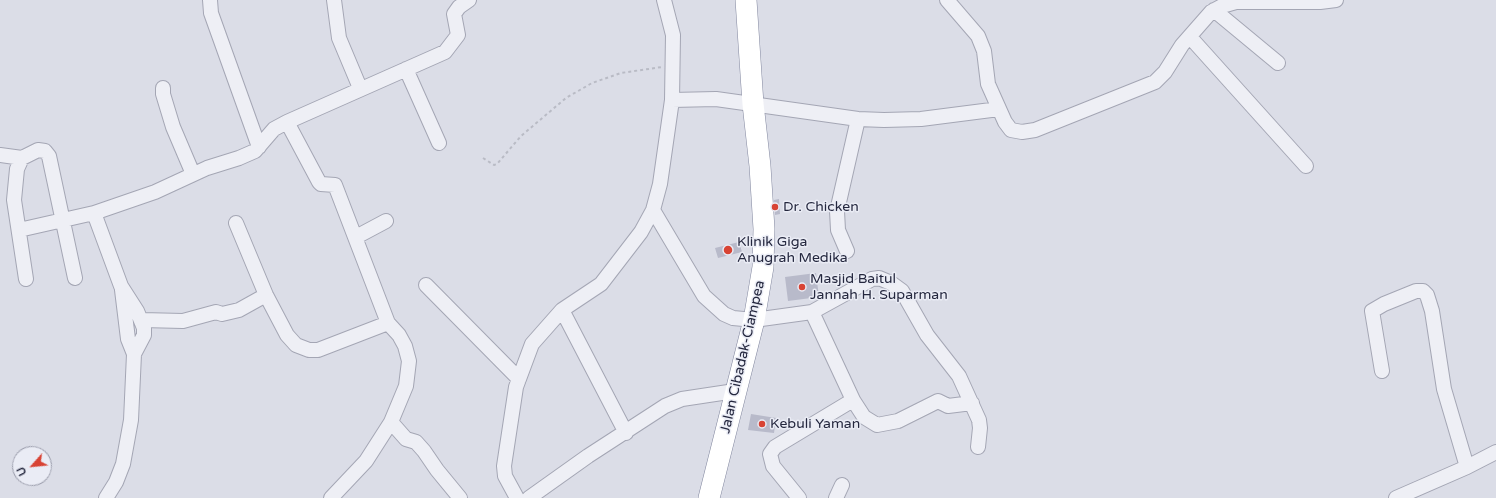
<!DOCTYPE html>
<html>
<head>
<meta charset="utf-8">
<style>
	body { margin:0 }
	#map { position:relative; width:1496px; height:498px; overflow:hidden; background:#dbdde7; font-family:"Varela Round",sans-serif }
	canvas { display:block }
	.north { position:absolute; left:12px; top:446px; width:40px; height:40px; box-sizing:border-box; background:#eaecf5; border:1px solid #9b9dac; border-radius:50%; rotate:243deg; font-size:11px; font-weight:700; line-height:16px; text-align:center; color:#24273e }
	.north::after { content:''; display:block; margin:auto; width:14px; height:18px; background:#d84334; clip-path:polygon(50% 0,100% 100%,50% 72%,0 100%) }
</style>
</head>
<body>
<div id="map">
<canvas width="1496" height="498"></canvas>
<div class="north">U</div>
</div>
<script>
const c = document.querySelector('canvas').getContext('2d');
c.lineJoin = 'round';
function fillPath(path, color) { c.fillStyle = color; c.fill(path, 'evenodd'); }
const toPath = rows => new Path2D(rows.map(r => 'M' + r).join(''));
function stroke(path, color, width, dash) { c.strokeStyle = color; c.lineWidth = width; c.lineCap = dash ? 'butt' : 'round'; c.setLineDash(dash || []); c.stroke(path); }
function drawText(font, color, halo, rows, align = 'center') {
  c.font = font + ' "Varela Round",sans-serif'; c.lineWidth = 3; c.setLineDash([]); c.textBaseline = 'middle'; c.strokeStyle = halo; c.fillStyle = color; for (const [text, x, y, turn = 0] of rows) {
    c.save(); c.translate(x, y); c.rotate((+turn || 0) * Math.PI / 180); c.textAlign = isNaN(turn) ? turn : align; if (halo) c.strokeText(text, 0, 0); c.fillText(text, 0, 0); c.restore();
  }
}
fillPath(toPath([
	[779,199,780,214,775,215,774,200],
	[739,242,742,252,718,258,715,248],
	[816,273,819,297,788,301,785,277],
	[751,414,776,418,774,433,748,430]
]), '#b8baca');
const minor = toPath([
	[210,0,211,13,259,147],
	[334,0,339,38,360,88],
	[947,0,978,36,984,51,988,84,1005,122,1011,130,1022,132,1035,130,1155,82,1165,72,1182,45,1211,12,1222,6,1236,2,1320,2,1336,0],
	[1214,10,1278,63],
	[1190,37,1306,166],
	[406,69,439,143],
	[163,88,163,94,173,127,193,174],
	[672,100,716,99,858,119,884,120,921,119,999,109],
	[287,122,319,182,321,184,335,185,388,323,399,335,405,346,409,361,406,386,391,422,366,461,331,498],
	[0,155,22,158,38,150,45,151,49,156,75,278],
	[22,158,17,169,14,200,26,279],
	[653,210,704,296,724,314,733,318,754,320,812,312,872,279,879,278,891,283,902,291,927,335,959,376,979,420,980,428,978,447],
	[94,213,121,286,137,311,144,328,144,335,134,354,131,420,123,464,116,482,106,498],
	[236,223,266,295,287,335,296,345,309,350,318,350,388,323],
	[19,230,94,213,155,192,207,168,239,158,255,151,274,129,287,122,445,52,458,35,454,14,459,7,469,0],
	[356,237,386,221],
	[847,251,838,230,837,211,858,119],
	[426,285,519,379],
	[122,290,128,339,134,354],
	[562,310,626,433],
	[142,320,183,321,216,312,222,314,239,310,266,295],
	[1382,371,1372,311,1384,304,1416,291,1423,291,1427,295,1432,311,1444,389,1467,467],
	[853,400,864,417,877,425,898,421,938,401,948,406,972,403],
	[391,422,406,439,416,442,424,451,437,470,460,498],
	[517,498,505,476,504,466,516,387,532,344,562,310,601,284,641,232,653,210,660,184,672,100,673,35,664,0],
	[529,498,588,456,665,406,682,399,735,391],
	[799,498,773,466,770,454,775,447,853,400,812,312],
	[836,498,842,485],
	[1396,498,1467,467,1496,452]
]);
const highway = toPath([
	[709,498,754,320,763,267,764,229,760,166,753,104,746,0]
]);
stroke(minor, '#a4a6b4', 16);
stroke(highway, '#81869e', 22);
stroke(toPath([
	[483,158,494,165,497,164,521,136,547,114,566,98,592,83,621,73,662,67]
]), '#b9bbc5', 2, [3, 3]);
stroke(minor, '#eeeff5', 14);
stroke(highway, '#fff', 21);
for (const [x, y, r, color] of [
	[775,207,4,"#d84334"],
	[728,250,5,"#d84334"],
	[802,287,4,"#d84334"],
	[762,424,4,"#d84334"]
]) { const dot = new Path2D(); dot.arc(x, y, r, 0, 2 * Math.PI); c.fillStyle = color; c.fill(dot); stroke(dot, '#eaecf5', 1.5); }
drawText('14px', '#24273e', '#eaecf5', [
	["Dr. Chicken",783,207],
	["Klinik Giga",737,242],
	["Anugrah Medika",737,258],
	["Masjid Baitul",810,279],
	["Jannah H. Suparman",810,295],
	["Kebuli Yaman",770,424]
], 'left');
drawText('14px', '#24273e', '#eaecf5', [
	["Jalan Cibadak-Ciampea",743,357,-77]
]);
</script>
</body>
</html>
